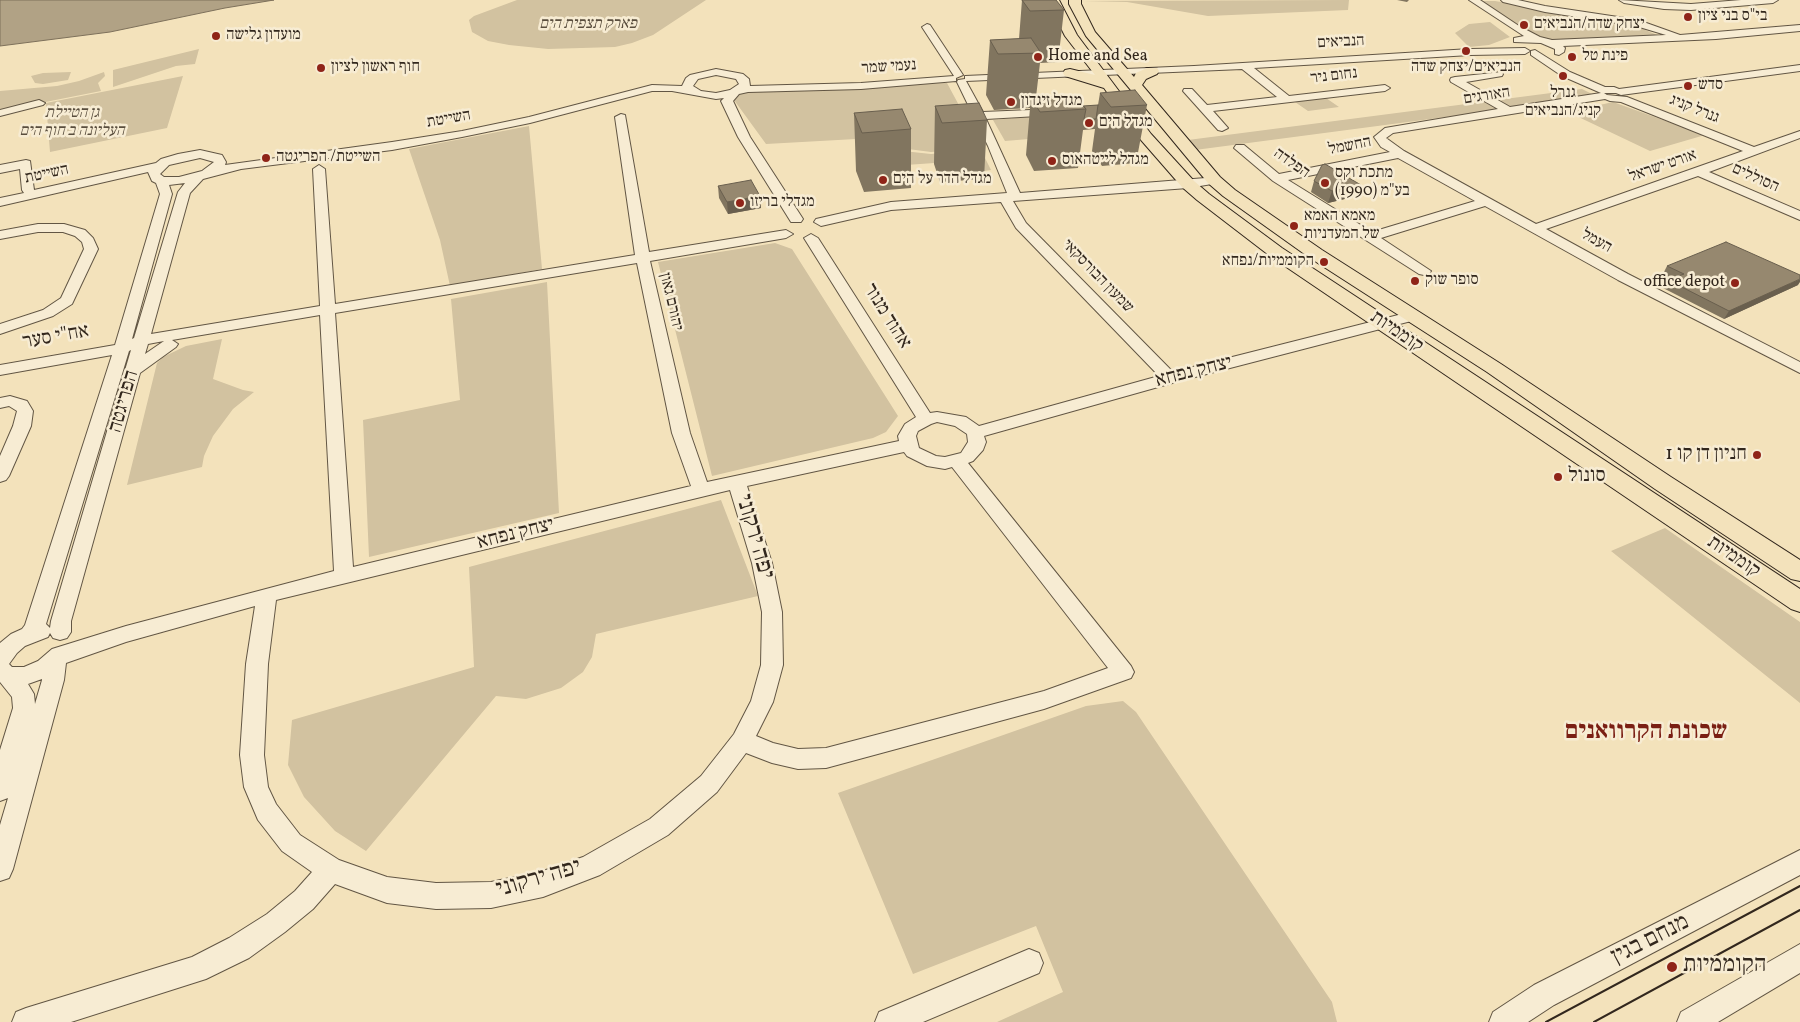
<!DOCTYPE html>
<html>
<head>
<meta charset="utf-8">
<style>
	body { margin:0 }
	canvas { display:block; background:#f3e2bb }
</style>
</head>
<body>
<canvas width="1800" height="1022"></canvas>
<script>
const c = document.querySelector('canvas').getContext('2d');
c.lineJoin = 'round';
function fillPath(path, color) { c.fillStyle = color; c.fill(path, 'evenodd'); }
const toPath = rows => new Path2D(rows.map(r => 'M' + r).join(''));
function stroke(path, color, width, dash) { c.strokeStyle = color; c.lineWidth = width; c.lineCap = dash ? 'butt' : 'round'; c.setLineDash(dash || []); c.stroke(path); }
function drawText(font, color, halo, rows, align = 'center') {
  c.font = font + ' Vollkorn,"Frank Ruhl Libre",serif'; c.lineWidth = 5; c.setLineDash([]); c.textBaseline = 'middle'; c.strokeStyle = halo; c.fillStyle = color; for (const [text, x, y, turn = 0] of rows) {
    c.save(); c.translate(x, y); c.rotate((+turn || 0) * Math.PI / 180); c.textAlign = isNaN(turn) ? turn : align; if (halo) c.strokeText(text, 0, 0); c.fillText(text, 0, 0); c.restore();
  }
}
fillPath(toPath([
	[517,0,706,0,653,35,632,43,615,47,548,49,509,45,488,41,472,32,469,20,474,16],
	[1349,0,1348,10,1208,16,1127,2,1083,1],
	[1481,1,1495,1,1631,24,1662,37,1558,41,1546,40,1525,32],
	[1490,22,1510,37,1489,45,1469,47,1455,33,1469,24],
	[199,49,195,64,176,66,113,87,113,70],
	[71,72,68,80,43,84,35,83,31,76,43,73],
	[104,72,105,76,98,83,101,91,0,111,0,91,57,86,79,81],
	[183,76,167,128,50,152,46,103],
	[941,82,947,83,982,148,931,152,885,146,874,138,766,144,734,100,741,92],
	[1582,89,1598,97,1195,150,1188,140],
	[1326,98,1339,107,1308,111,1295,102],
	[1613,102,1705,135,1650,151,1568,112],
	[1051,115,1065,136,1005,141,993,120],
	[529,126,542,269,450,286,440,240,409,149],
	[903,151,931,154,967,151,983,154,991,170,984,171,977,160,906,165],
	[775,243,792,249,898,416,886,432,873,438,712,476,658,262],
	[547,282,559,513,369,557,363,420,460,400,451,299],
	[222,339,213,379,243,390,254,392,233,409,213,436,204,456,202,467,127,485,157,363,163,357,186,346],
	[721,500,758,596,596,634,592,657,583,672,561,688,526,699,496,696,366,851,335,831,304,797,288,765,292,720,474,667,469,567],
	[1665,528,1800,622,1800,703,1611,551],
	[1123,701,1136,712,1332,1002,1337,1022,997,1022,1063,992,1036,926,913,974,838,793,1086,706]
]), '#d2c2a0');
const water = toPath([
	[0,0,274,0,225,8,110,32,0,46,0,0]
]);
fillPath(water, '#b1a285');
stroke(water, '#7e715b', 1);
const minor = toPath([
	[1469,0,1480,0,1519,26,1540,37,1552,40,1666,35,1636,26,1545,12,1503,2,1501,0,1518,0,1545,6,1638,20,1680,35,1800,25,1800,31,1716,39,1563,46,1565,48,1564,52,1559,55,1555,54,1555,49,1541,43,1514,42,1514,38,1524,36,1469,0],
	[1619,0,1691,4,1741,0,1778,0,1773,3,1691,10,1664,9,1624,3,1619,0],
	[927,24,930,25,963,75,956,78,956,81,861,89,748,92,739,94,733,101,750,137,803,219,801,222,791,222,738,137,721,101,724,98,716,99,672,91,652,91,530,123,462,137,392,150,241,169,203,179,190,193,151,334,320,306,313,169,319,165,325,169,335,304,635,255,615,117,621,114,625,115,649,252,786,230,793,234,786,238,650,261,690,433,707,482,899,441,898,436,905,424,916,417,804,238,811,234,818,238,930,413,937,412,966,417,979,426,1159,376,1016,228,1001,202,891,210,821,226,814,222,816,219,891,202,1007,193,988,146,957,82,958,80,965,79,965,76,1194,66,1470,49,1525,48,1530,51,1525,54,1470,55,1254,68,1289,96,1385,85,1390,88,1385,91,1213,111,1228,128,1222,131,1218,130,1183,91,1184,89,1192,89,1207,105,1277,97,1242,69,966,81,983,112,1055,109,1061,112,1055,115,986,119,1020,193,1218,177,1220,180,1218,183,1188,188,1013,201,1026,223,1173,372,1414,311,1419,313,1422,316,1419,319,1176,382,984,436,986,442,983,450,973,461,968,463,1131,666,1134,672,1131,678,1044,709,826,768,798,769,772,763,746,753,717,792,668,835,600,875,543,897,491,908,436,909,387,903,335,884,313,909,285,932,249,958,206,979,71,1022,12,1022,16,1012,26,1008,192,957,229,938,267,914,295,891,312,872,282,851,258,820,244,787,240,755,246,664,255,606,126,642,66,663,64,680,13,869,9,878,0,881,0,825,8,798,0,801,0,750,13,708,12,697,0,682,0,643,11,634,22,629,25,625,112,355,0,375,0,365,115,345,160,194,156,183,152,181,148,172,0,206,0,198,24,193,22,190,20,169,0,173,0,165,26,160,30,161,34,190,156,163,161,159,178,154,200,150,222,155,226,162,225,165,392,142,462,131,529,117,652,85,682,86,686,78,690,75,716,69,743,74,749,79,750,86,861,83,954,76,922,27,927,24],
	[716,75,736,79,739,84,730,90,716,93,701,91,693,86,698,79,716,75],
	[200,158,214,162,202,171,179,177,164,177,160,174,169,165,200,158],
	[185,183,178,192,134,338,132,339,172,194,169,185,185,183],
	[637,263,672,433,691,486,353,567,335,313,637,263],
	[320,315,334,571,126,626,52,649,38,661,24,667,12,667,9,664,17,653,25,646,48,637,50,633,53,638,60,640,67,638,71,632,71,621,140,373,176,347,178,344,172,340,320,315],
	[164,341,145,354,148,344,164,341],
	[131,350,51,621,50,628,46,624,129,351,131,350],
	[937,422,955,426,967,434,968,442,961,453,945,457,936,456,919,448,916,436,918,431,931,424,937,422],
	[904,452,907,456,927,466,945,469,952,467,1108,668,1044,691,826,748,798,749,773,743,756,736,773,702,783,665,782,612,772,563,747,486,904,452],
	[730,490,752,563,762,612,761,665,751,701,734,734,701,776,650,819,583,857,543,871,491,882,436,883,387,877,339,860,300,835,276,804,268,787,264,755,268,664,276,600,730,490],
	[42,679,42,680,35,704,34,694,28,684,42,679],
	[1535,50,1570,72,1605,87,1614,87,1619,89,1800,65,1800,71,1621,95,1616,93,1604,93,1607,95,1627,97,1754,147,1800,131,1800,138,1709,172,1800,211,1800,220,1698,176,1546,229,1628,274,1800,362,1800,373,1618,280,1485,206,1381,238,1431,271,1429,274,1424,275,1419,274,1273,181,1234,148,1236,145,1244,145,1279,174,1390,152,1381,147,1374,137,1385,128,1498,109,1451,82,1450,80,1451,78,1455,77,1502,72,1503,74,1502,76,1466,82,1510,107,1601,93,1562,76,1531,55,1531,51,1535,50],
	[1605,99,1610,101,1621,102,1743,151,1536,224,1404,151,1386,138,1393,133,1605,99],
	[1398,158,1475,201,1372,232,1288,180,1398,158],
	[39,100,45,103,43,105,0,116,0,110,39,100],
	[38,224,64,224,85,230,93,238,98,249,72,304,53,316,0,334,0,324,43,310,61,298,84,249,82,242,75,236,63,232,38,232,0,239,0,231,38,224],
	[10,396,27,401,33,411,31,426,9,476,6,480,0,482,0,456,13,426,17,411,9,406,0,408,0,398,10,396],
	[1800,850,1800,875,1554,1005,1528,1022,1489,1022,1493,1012,1534,985,1800,850],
	[1800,944,1800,973,1718,1022,1677,1022,1681,1012,1800,944],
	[1029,949,1039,953,1043,963,1039,973,923,1022,875,1022,879,1012,1029,949]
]);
const major = toPath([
	[1047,0,1059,0,1077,35,1151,134,1194,181,1209,194,1282,248,1800,589,1800,612,1791,609,1270,256,1197,200,1182,187,1141,140,1104,88,1065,76,1063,73,1065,70,1070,69,1095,75,1065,36,1047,0],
	[1069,0,1081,0,1081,4,1095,32,1134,77,1136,73,1147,68,1157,68,1159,71,1157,74,1146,79,1142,85,1220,177,1235,190,1322,250,1501,364,1671,477,1800,560,1800,581,1791,579,1655,489,1487,372,1310,258,1223,196,1208,183,1086,36,1069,4,1069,0]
]);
stroke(minor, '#625644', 2);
stroke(major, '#32271d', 2);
fillPath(minor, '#f7ecd3');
fillPath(major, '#f3e2bb');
stroke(toPath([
	[1546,1022,1800,886],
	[1594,1022,1800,910]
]), '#32271d', 2);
fillPath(toPath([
	[1022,0,1064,10,1058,62,1040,63,1036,97,1083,106,1098,105,1100,93,1147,105,1136,163,1102,166,1092,151,1095,129,1083,130,1078,168,1034,171,1026,155,1030,108,994,110,986,95,990,40,1019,39],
	[1397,0,1409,0,1407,2],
	[935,106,987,120,984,179,940,182,934,164],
	[854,113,911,129,911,188,864,192,856,171],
	[1314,181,1357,196,1328,203,1311,192],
	[718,186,761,208,728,214,719,198],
	[1667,266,1798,285,1724,319,1663,288,1668,280,1672,279,1663,274]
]), '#81755f');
fillPath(toPath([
	[1361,185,1357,196,1328,203,1332,191],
	[760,196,761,208,728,214,727,202],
	[1800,279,1800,282,1798,285,1724,319,1729,311]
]), '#695f4e');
const building = toPath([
	[1022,0,1056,0,1064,10,1030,11,1022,0],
	[1031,38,1041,53,998,54,990,40,1031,38],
	[1135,90,1147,105,1111,107,1100,93,1135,90],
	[1075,95,1086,109,1040,112,1031,98,1075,95],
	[979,103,987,120,942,123,935,106,979,103],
	[1098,105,1096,119,1084,119,1086,109,1083,106,1098,105],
	[902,109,911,129,862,133,854,113,902,109],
	[1325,164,1361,185,1332,191,1314,181,1322,165,1325,164],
	[751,180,760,196,727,202,718,186,751,180],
	[1726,242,1800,275,1800,279,1729,311,1668,280,1684,274,1667,266,1726,242]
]);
fillPath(building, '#96886f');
stroke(building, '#695f4e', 1);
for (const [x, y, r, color] of [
	[1688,17,5,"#8f2418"],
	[1524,25,5,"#8f2418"],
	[216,36,5,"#8f2418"],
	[1466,51,5,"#8f2418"],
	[1038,57,5,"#8f2418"],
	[1572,57,5,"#8f2418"],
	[321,68,5,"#8f2418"],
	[1563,76,5,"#8f2418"],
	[1688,86,5,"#8f2418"],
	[1011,102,5,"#8f2418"],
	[1089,123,5,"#8f2418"],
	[266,158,5,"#8f2418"],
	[1052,161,5,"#8f2418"],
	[883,180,5,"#8f2418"],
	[1325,183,5,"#8f2418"],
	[740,203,5,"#8f2418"],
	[1294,226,5,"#8f2418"],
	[1324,262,5,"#8f2418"],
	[1415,281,5,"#8f2418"],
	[1735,283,5,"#8f2418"],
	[1757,455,5,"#8f2418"],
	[1558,477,5,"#8f2418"],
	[1672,967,6,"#8f2418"]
]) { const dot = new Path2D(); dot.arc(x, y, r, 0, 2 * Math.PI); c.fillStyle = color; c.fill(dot); stroke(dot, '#f7ecd3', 2); }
drawText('16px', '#32271d', '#f7ecd3', [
	["בי\"ס בני ציון",1698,17],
	["יצחק שדה/הנביאים",1534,25],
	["מועדון גלישה",226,36],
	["Home and Sea",1048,57],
	["פינת טל",1582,57],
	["חוף ראשון לציון",331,68],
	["הנביאים/יצחק שדה",1466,68,"center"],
	["סדש",1698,86],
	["גנרל",1563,94,"center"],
	["קניג/הנביאים",1563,112,"center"],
	["מגדל זיגדון",1021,102],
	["מגדל הים",1099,123],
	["השייטת/ הפריגטה",276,158],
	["מגדל לייטהאוס",1062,161],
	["מתכת וקס",1335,174],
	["(1990) בע\"מ",1335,192],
	["מגדל הדר על הים",893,180],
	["מגדלי בריזו",750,203],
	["מאמא האמא",1304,217],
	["של המעדניות",1304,235],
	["הקוממיות/נפחא",1314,262,"right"],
	["סופר שוק",1425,281],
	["office depot",1725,283,"right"]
], 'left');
drawText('italic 16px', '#5a4e3e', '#f7ecd3', [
	["פארק תצפית הים",588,25],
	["גן הטיילת",72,114],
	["העליונה ב חוף הים",72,132]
]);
drawText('16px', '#32271d', '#f7ecd3', [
	["הנביאים",1341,43,-3],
	["נעמי שמר",889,68,-4],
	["נחום ניר",1334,77,-7],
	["האורגים",1487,97,-9],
	["גנרל קניג",1694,110,22],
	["השייטת",449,120,-10],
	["החשמל",1350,147,-11],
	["הפלדה",1291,164,35],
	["אורט ישראל",1663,167,-19],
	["השייטת",47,175,-12],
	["הסוללים",1755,179,24],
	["העמל",1596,242,29],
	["שמעון הבורסקאי",1097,277,46],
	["יהורם גאון",670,302,77]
]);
drawText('20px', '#32271d', '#f7ecd3', [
	["אהוד מנור",886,317,58],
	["קוממיות",1396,333,34],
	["אח\"י סער",56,338,-10],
	["יצחק נפחא",1194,373,-14],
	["הפריגטה",125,402,-74],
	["יצחק נפחא",516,535,-14],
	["קוממיות",1733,558,34]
]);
drawText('20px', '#32271d', '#f7ecd3', [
	["חניון דן קו 1",1747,455],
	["סונול",1568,477,"left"]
], 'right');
drawText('24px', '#32271d', '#f7ecd3', [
	["יפה ירקוני",753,537,74],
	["יפה ירקוני",539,880,-16],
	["מנחם בגין",1651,941,-27]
]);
drawText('24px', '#32271d', '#f7ecd3', [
	["הקוממיות",1683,967]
], 'left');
drawText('bold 25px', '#7a1f14', '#f7ecd3', [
	["שכונת הקרוואנים",1646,733]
]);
</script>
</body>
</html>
